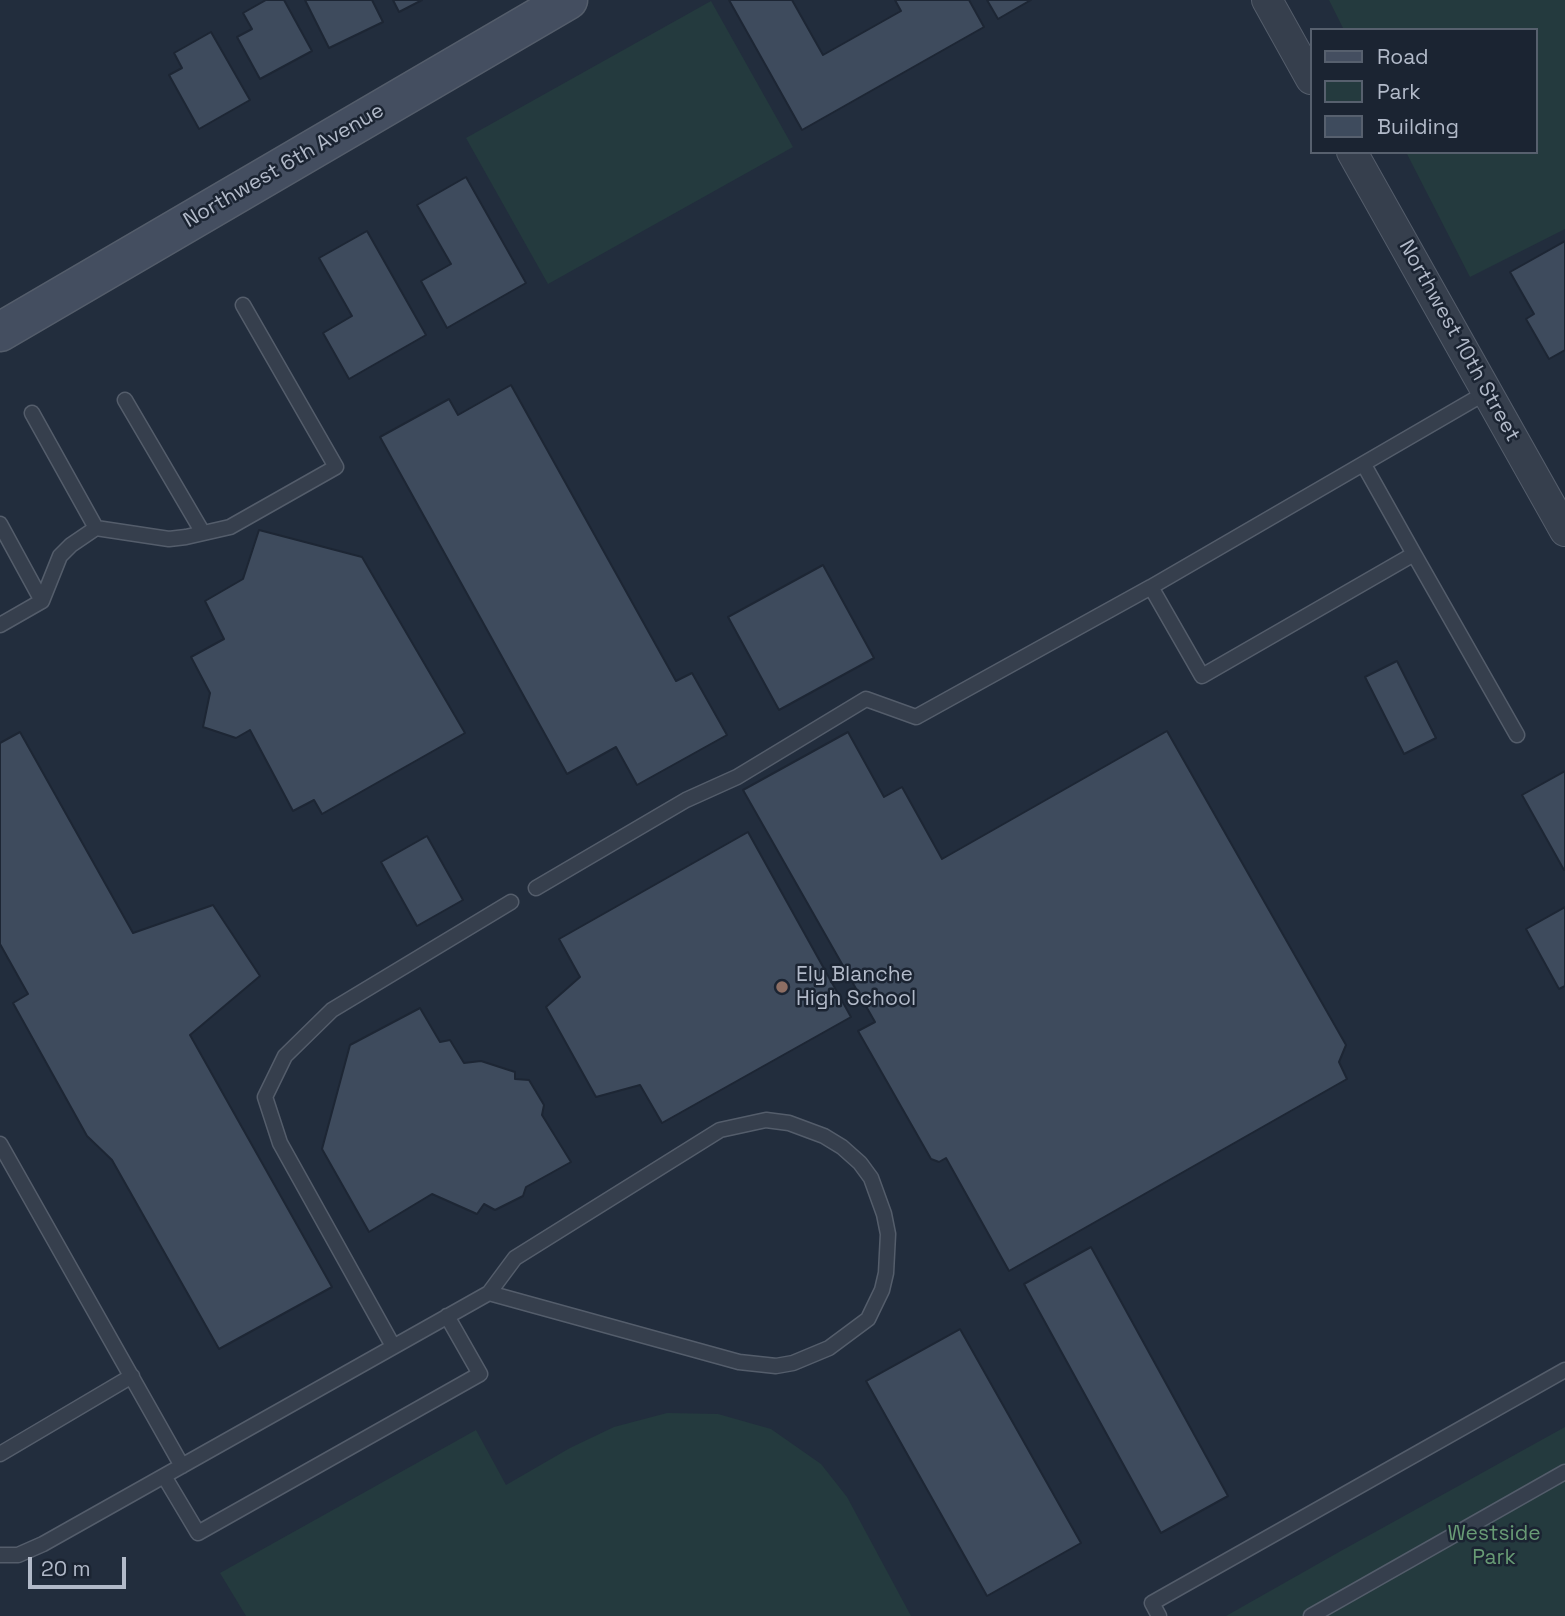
<!DOCTYPE html>
<html>
<head>
<meta charset="utf-8">
<style>
	body { margin:0 }
	#map { position:relative; width:1565px; height:1616px; overflow:hidden; background:#222d3d; font-family:"Space Grotesk",sans-serif }
	canvas { display:block }
	.legend { position:absolute; left:1310px; top:28px; width:228px; height:126px; box-sizing:border-box; background:#1b2432; border:2px solid #57606e; margin:0; padding:9px 12px; list-style:none; font-size:21px; color:#b2bac9 }
	.legend li { display:flex; align-items:center; gap:14px; height:35px }
	.legend b { width:35px; border:2px solid #57606e }
	.scale { position:absolute; left:28px; top:1557px; width:98px; height:32px; box-sizing:border-box; border:4px solid #b2bac9; border-top:0; padding-left:9px; font-size:21px; line-height:24px; white-space:nowrap; color:#b2bac9; -webkit-text-stroke:5px #1b2432; paint-order:stroke }
</style>
</head>
<body>
<div id="map">
<canvas width="1565" height="1616"></canvas>
<ul class="legend">
<li><b style="height:9px;background:#444e60"></b>Road</li>
<li><b style="height:19px;background:#243a3e"></b>Park</li>
<li><b style="height:19px;background:#3e4b5d"></b>Building</li>
</ul>
<div class="scale">20 m</div>
</div>
<script>
const c = document.querySelector('canvas').getContext('2d');
c.lineJoin = 'round';
function fillPath(path, color) { c.fillStyle = color; c.fill(path, 'evenodd'); }
const toPath = rows => new Path2D(rows.map(r => 'M' + r).join(''));
function stroke(path, color, width, dash) { c.strokeStyle = color; c.lineWidth = width; c.lineCap = dash ? 'butt' : 'round'; c.setLineDash(dash || []); c.stroke(path); }
function drawText(font, color, halo, rows, align = 'center') {
  c.font = font + ' "Space Grotesk",sans-serif'; c.lineWidth = 5; c.setLineDash([]); c.textBaseline = 'middle'; c.strokeStyle = halo; c.fillStyle = color; for (const [text, x, y, turn = 0] of rows) {
    c.save(); c.translate(x, y); c.rotate((+turn || 0) * Math.PI / 180); c.textAlign = isNaN(turn) ? turn : align; if (halo) c.strokeText(text, 0, 0); c.fillText(text, 0, 0); c.restore();
  }
}
fillPath(toPath([
	[1329,0,1565,0,1565,229,1470,277,1406,152,1535,152,1535,30,1344,30],
	[711,1,793,147,548,284,466,138],
	[667,1413,718,1414,771,1429,821,1464,847,1497,911,1616,246,1616,220,1573,476,1430,506,1485,570,1448,614,1427],
	[1565,1427,1565,1616,1226,1616,1339,1552]
]), '#243a3e');
const building = toPath([
	[266,0,284,0,312,51,260,79,237,37,252,29,243,13,266,0],
	[305,0,372,0,383,22,329,48,305,0],
	[393,0,422,0,399,12,393,0],
	[729,0,792,0,823,55,901,11,895,0,969,0,984,27,802,130,729,0],
	[987,0,1031,0,998,19,987,0],
	[211,32,250,100,199,129,169,75,182,68,174,53,211,32],
	[466,177,526,283,447,328,421,281,451,264,417,205,466,177],
	[367,231,426,335,349,379,323,333,352,316,319,258,367,231],
	[1565,241,1565,350,1549,359,1526,319,1534,314,1510,272,1565,241],
	[511,385,676,681,692,673,727,735,637,785,616,747,567,774,380,437,449,399,458,415,511,385],
	[259,530,362,557,465,733,322,814,314,800,293,811,250,730,236,738,203,727,210,693,191,657,224,639,205,601,243,579,259,530],
	[823,565,874,658,779,710,728,617,823,565],
	[1397,661,1436,738,1404,754,1365,677,1397,661],
	[1167,731,1346,1045,1339,1062,1347,1079,1009,1271,946,1158,939,1162,931,1159,858,1031,875,1022,743,790,848,732,884,797,902,787,942,859,1167,731],
	[20,732,133,933,213,905,260,976,190,1035,332,1287,219,1349,112,1160,87,1136,13,1003,28,994,0,944,0,743,20,732],
	[1565,771,1565,870,1564,870,1522,795,1565,771],
	[748,832,851,1017,662,1123,640,1085,596,1097,546,1007,580,977,559,939,748,832],
	[427,836,463,900,417,926,381,862,427,836],
	[1565,907,1565,986,1559,989,1526,929,1565,907],
	[420,1008,440,1042,450,1040,464,1063,481,1061,515,1072,515,1079,529,1080,544,1105,542,1115,571,1162,526,1187,523,1196,495,1210,484,1204,477,1214,432,1194,369,1232,322,1149,350,1045,420,1008],
	[1091,1247,1228,1496,1161,1533,1024,1284,1091,1247],
	[960,1329,1081,1543,987,1596,866,1381,960,1329]
]);
fillPath(building, '#3e4b5d');
stroke(building, '#1d2634', 2);
const lane = toPath([
	[125,400,203,533],
	[1364,465,1414,554,1202,676,1151,587,1487,392],
	[0,524,42,601],
	[96,528,169,539,186,537,230,527,336,467,243,305],
	[1414,554,1517,735],
	[0,625,42,601,60,556,71,545,96,528,32,413],
	[536,888,686,800,737,777,866,699,916,717,1151,587],
	[0,1144,182,1466],
	[393,1346,280,1143,265,1097,285,1056,332,1010,511,902],
	[0,1454,132,1376],
	[164,1476,198,1533,480,1374,447,1316],
	[0,1555,18,1555,43,1544,489,1293,515,1258,720,1130,766,1120,789,1123,824,1136,842,1147,860,1163,871,1178,884,1214,888,1234,886,1273,882,1290,868,1319,829,1348,793,1363,776,1366,739,1362,489,1293],
	[1159,1616,1152,1603,1565,1370],
	[1311,1616,1565,1472]
]);
const street = toPath([
	[1267,0,1311,79],
	[1352,152,1565,531]
]);
const secondary = toPath([
	[0,332,568,0]
]);
stroke(lane, '#545d6b', 17);
stroke(street, '#545d6b', 32);
stroke(secondary, '#545d6b', 41);
stroke(lane, '#363f4d', 14);
stroke(street, '#363f4d', 30);
stroke(secondary, '#444e60', 38);
for (const [x, y, r, color] of [
	[782,987,7,"#8d6e63"]
]) { const dot = new Path2D(); dot.arc(x, y, r, 0, 2 * Math.PI); c.fillStyle = color; c.fill(dot); stroke(dot, '#1b2432', 2.5); }
drawText('21px', '#b2bac9', '#1b2432', [
	["Northwest 6th Avenue",284,166,-30],
	["Northwest 10th Street",1459,341,61]
]);
drawText('21px', '#b2bac9', '#1b2432', [
	["Ely Blanche",796,975],
	["High School",796,999]
], 'left');
drawText('21px', '#689b75', '#1b2432', [
	["Westside",1494,1534],
	["Park",1494,1558]
]);
</script>
</body>
</html>
